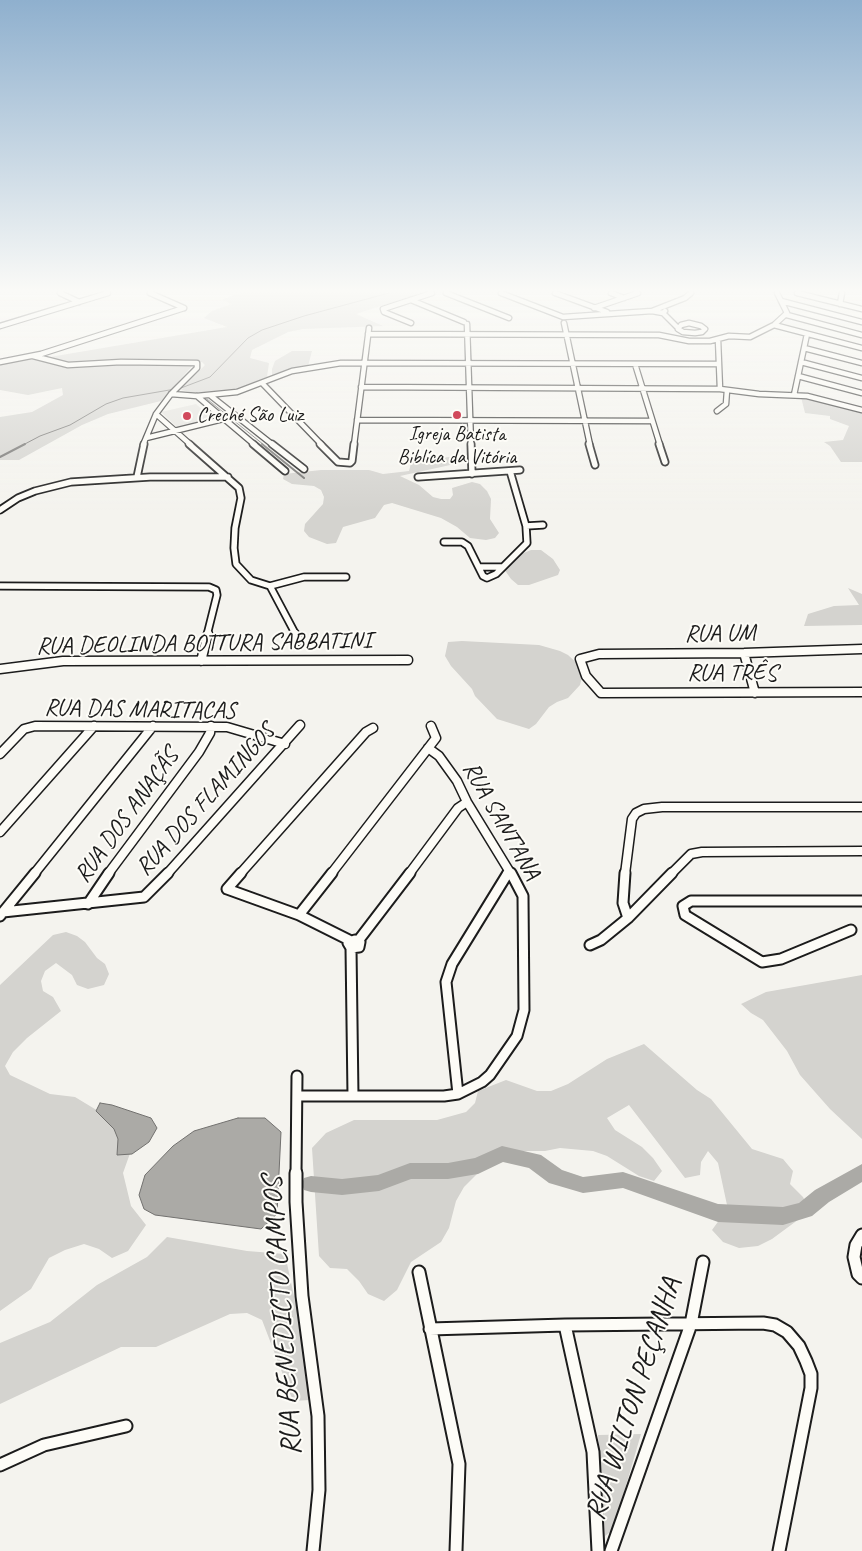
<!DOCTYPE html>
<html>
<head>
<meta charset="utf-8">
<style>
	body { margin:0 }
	canvas { display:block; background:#f4f3ee }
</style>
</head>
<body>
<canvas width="862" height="1551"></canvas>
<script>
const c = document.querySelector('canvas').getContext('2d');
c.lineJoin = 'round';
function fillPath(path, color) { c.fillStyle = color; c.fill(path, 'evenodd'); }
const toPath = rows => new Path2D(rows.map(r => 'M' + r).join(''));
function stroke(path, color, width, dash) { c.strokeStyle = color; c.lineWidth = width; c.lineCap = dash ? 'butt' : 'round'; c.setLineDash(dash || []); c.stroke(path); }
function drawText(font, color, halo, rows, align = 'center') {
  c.font = font + ' Caveat,sans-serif'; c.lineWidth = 4; c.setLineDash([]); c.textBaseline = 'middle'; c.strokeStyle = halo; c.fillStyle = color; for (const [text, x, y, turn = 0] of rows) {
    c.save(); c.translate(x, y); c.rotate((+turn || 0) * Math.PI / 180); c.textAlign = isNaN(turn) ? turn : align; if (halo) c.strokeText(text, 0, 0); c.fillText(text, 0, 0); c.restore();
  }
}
fillPath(toPath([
	[196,404,210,417,206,420,177,427,161,412]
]), '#e4e3de');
fillPath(toPath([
	[240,293,421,293,356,314,383,326,303,329,288,332,252,350,250,358,269,363,267,377,234,390,195,393,181,390,205,365,202,362,115,359,72,364,50,357,227,327,204,318,212,311,232,304,221,300],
	[292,351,312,351,308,366,272,376,272,369,275,361],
	[31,359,65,367,86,367,113,363,193,365,161,401,108,414,82,425,19,460,0,460,0,417,32,412,63,395,62,388,28,395,0,390,0,364],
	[801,397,862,411,862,462,841,462,830,446,824,442,843,440,849,426,830,419,830,416,805,413],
	[424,457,431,459,449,457,461,458,464,462,400,476,419,485,433,497,441,499,450,499,453,495,452,488,472,482,480,484,487,491,491,499,490,519,499,533,495,538,486,540,470,538,457,527,441,518,392,503,384,505,375,518,343,527,336,543,327,544,309,537,304,531,305,524,323,504,324,497,321,490,314,486,292,484,283,479,284,474,321,470,369,470,383,474,409,471,412,459],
	[531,550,541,550,553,559,560,570,558,575,529,585,518,585,511,579,504,569,509,559],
	[848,588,862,594,862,625,804,626,808,614,834,606,859,605],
	[462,641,539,645,560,651,568,655,581,667,583,673,580,685,568,698,557,702,549,707,536,724,529,729,497,719,475,696,472,689,451,666,445,656,448,642],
	[66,932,77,936,85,942,97,958,105,964,109,974,104,985,88,989,77,985,72,975,56,963,45,971,41,981,43,991,53,997,61,1011,27,1038,13,1052,5,1066,10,1075,50,1094,75,1097,118,1123,133,1145,123,1173,131,1206,146,1225,128,1251,112,1258,99,1249,84,1244,65,1250,49,1258,31,1289,0,1311,0,985,53,935],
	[862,975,862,1139,830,1109,800,1075,787,1051,763,1020,751,1013,741,1004,766,992],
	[644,1044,697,1090,711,1099,752,1149,783,1159,793,1171,790,1184,803,1197,810,1211,772,1239,758,1246,739,1248,723,1242,712,1230,720,1219,727,1205,718,1163,708,1151,701,1162,700,1175,685,1178,629,1105,607,1118,615,1130,642,1147,653,1158,662,1171,654,1181,639,1176,607,1156,593,1151,560,1148,545,1151,512,1151,495,1159,483,1168,464,1187,456,1201,449,1228,441,1242,411,1262,397,1290,384,1301,368,1294,359,1281,347,1269,330,1268,319,1256,312,1148,326,1133,354,1120,437,1120,466,1112,475,1103,478,1091,506,1080,537,1091,551,1091,568,1084,607,1059],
	[167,1237,247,1251,285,1254,305,1348,304,1367,310,1383,310,1400,293,1401,262,1320,247,1313,230,1314,156,1347,121,1347,0,1404,0,1343,50,1322,97,1285,147,1257],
	[641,1434,613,1530,605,1536,598,1435]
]), '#d4d3cf');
const water = toPath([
	[100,1103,112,1105,151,1118,157,1128,149,1142,132,1154,117,1155,118,1139,114,1129,96,1111,100,1103],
	[238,1118,265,1118,281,1132,277,1214,261,1229,155,1215,144,1209,139,1195,145,1175,173,1146,194,1131,238,1118]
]);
fillPath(water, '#abaaa6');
stroke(water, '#72716f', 1);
stroke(toPath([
	[207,399,264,445],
	[23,445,40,436,70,425,106,404,123,398,181,388,210,377,248,338,262,330,304,316,389,293]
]), '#72716f', 1);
stroke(toPath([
	[262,444,304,478],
	[0,457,25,444]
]), '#72716f', 2);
fillPath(toPath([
	[502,1146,541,1155,562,1170,583,1177,623,1172,718,1204,783,1207,799,1203,815,1190,862,1164,862,1182,829,1202,812,1216,783,1225,718,1222,623,1188,583,1193,549,1183,529,1168,503,1162,478,1174,448,1179,411,1179,379,1191,342,1195,311,1192,304,1190,302,1184,304,1178,311,1176,342,1179,378,1175,410,1163,448,1163,475,1158,502,1146]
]), '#abaaa6');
const minorFar4 = toPath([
	[60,293,79,302],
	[150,293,184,308],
	[446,293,509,318],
	[501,293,563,317,652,311],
	[555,293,607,312],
	[611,293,624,298],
	[797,293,862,309],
	[411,300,464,322],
	[781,301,862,322],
	[840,304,842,293],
	[594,308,638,293],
	[665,311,663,313,677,327],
	[663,313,652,311,685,298,691,293],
	[787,315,862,335],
	[411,323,384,312,383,309,432,293],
	[564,323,590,445],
	[689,323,701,326,705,329,702,332,695,333,683,332,678,329,681,325,689,323],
	[467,324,471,445],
	[774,325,862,348],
	[0,326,108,293],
	[368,334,659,335,689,341,710,341,729,336,750,337,774,325,787,313,777,293],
	[718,339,720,389],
	[804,348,862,363],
	[33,356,68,365,121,362,197,363,197,368,171,394,156,414,143,445],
	[0,362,41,354,184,308],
	[801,362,862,378],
	[635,364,660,445],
	[798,376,862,393],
	[263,384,322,445],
	[361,387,720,389,759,394,807,396,862,410],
	[171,394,197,396,237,392,292,371,341,363,719,364],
	[794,395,807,334],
	[197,396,255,445],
	[211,396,273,445],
	[717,411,726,404,727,390],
	[156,414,191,445],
	[357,420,652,421],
	[146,438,223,419],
	[354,445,369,328]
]);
const minorFar3 = toPath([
	[189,444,239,488,241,498,235,528,234,548,236,564,251,580,270,586,296,635],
	[253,444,285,471],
	[272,444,304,469],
	[320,444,338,462,350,463,352,461,354,444],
	[471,444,472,474],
	[589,444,595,465],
	[659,444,665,462],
	[137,477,144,444],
	[418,477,520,470],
	[0,510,18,498,35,491,71,482,150,477,228,477],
	[526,526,543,525],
	[444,542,462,542,468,546,483,576,487,578,496,574,527,543,526,526,510,471],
	[480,567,503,567],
	[0,586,209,587,216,590,217,595,207,635],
	[270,586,304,577,346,577]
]);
const minorFar2 = toPath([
	[295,634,299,641],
	[862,649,744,653,599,654,580,659,586,676,601,693,862,692],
	[744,653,755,693],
	[201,661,208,634],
	[0,669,63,661,408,660],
	[428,748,439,756,457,781,467,802,511,874],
	[0,754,24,729,35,726,227,727,285,744],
	[0,832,94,726],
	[34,874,153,726],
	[108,874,199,752,210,733,211,726],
	[167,874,300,725],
	[240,874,366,732,373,728],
	[331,874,436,738,431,726],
	[409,874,458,808,467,802],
	[507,874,509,871],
	[625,874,632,819,636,813,644,809,662,807,862,807],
	[671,874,691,854,702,852,862,851]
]);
const minorFar1 = toPath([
	[241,873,227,889,299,915,351,941],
	[625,873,623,903,628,918],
	[88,904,109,873],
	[3,912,144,897,168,873],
	[299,915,332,873],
	[0,916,35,873],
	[851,930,781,959,762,962,685,915,683,906,691,901,862,901],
	[355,940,360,942,359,947,351,948,348,943,355,940],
	[358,941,410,873],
	[590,945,601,940,628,918,672,873],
	[351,948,353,1096],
	[458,1094,446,982,452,964,508,873],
	[298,1096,444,1096,458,1094,482,1082,490,1075,517,1036,524,1010,523,896,511,873],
	[296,1174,297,1076]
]);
const minor = toPath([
	[296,1173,296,1202,302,1296,318,1416,319,1490,313,1551],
	[862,1235,856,1245,854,1257,858,1274,862,1278],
	[419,1272,459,1464,456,1551],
	[565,1325,593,1452,598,1551],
	[430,1329,565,1325,763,1323,775,1325,787,1332,799,1346,806,1361,811,1374,811,1388,779,1551],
	[0,1465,44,1445,126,1426],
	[611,1551,691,1324,703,1262]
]);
stroke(minorFar4, '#1c1c1c', 7);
stroke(minorFar3, '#1c1c1c', 9);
stroke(minorFar2, '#1c1c1c', 11);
stroke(minorFar1, '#1c1c1c', 13);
stroke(minor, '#1c1c1c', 15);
stroke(minorFar4, '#fdfcf7', 4.5);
stroke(minorFar3, '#fdfcf7', 5.5);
stroke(minorFar2, '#fdfcf7', 8);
stroke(minorFar1, '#fdfcf7', 9);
stroke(minor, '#fdfcf7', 11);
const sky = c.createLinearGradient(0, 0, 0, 510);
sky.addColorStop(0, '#8fb0ce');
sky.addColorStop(0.57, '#fafaf7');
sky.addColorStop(1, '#fafaf700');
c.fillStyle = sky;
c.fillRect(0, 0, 862, 510);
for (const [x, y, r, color] of [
	[457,415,5,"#d1495b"],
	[187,416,5,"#d1495b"]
]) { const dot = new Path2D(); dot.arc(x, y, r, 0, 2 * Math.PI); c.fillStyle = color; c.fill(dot); stroke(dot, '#fdfcf7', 2); }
drawText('20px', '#1c1c1c', '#fdfcf7', [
	["Creché São Luiz",197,416],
	["Igreja Batista",457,435,"center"],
	["Biblíca da Vitória",457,458,"center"]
], 'left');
drawText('24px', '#1c1c1c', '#fdfcf7', [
	["RUA UM",720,634,-1],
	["RUA DEOLINDA BOTTURA SABBATINI",204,644,-1],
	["RUA TRÊS",732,674],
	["RUA DAS MARITACAS",140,710,1],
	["RUA DOS FLAMINGOS",206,800,-48],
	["RUA DOS ANAÇÃS",127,816,-54],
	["RUA SANT’ANA",501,821,60]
]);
drawText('29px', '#1c1c1c', '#fdfcf7', [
	["RUA BENEDICTO CAMPOS",283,1316,-94],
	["RUA WILTON PEÇANHA",634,1399,-72]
]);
</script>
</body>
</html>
